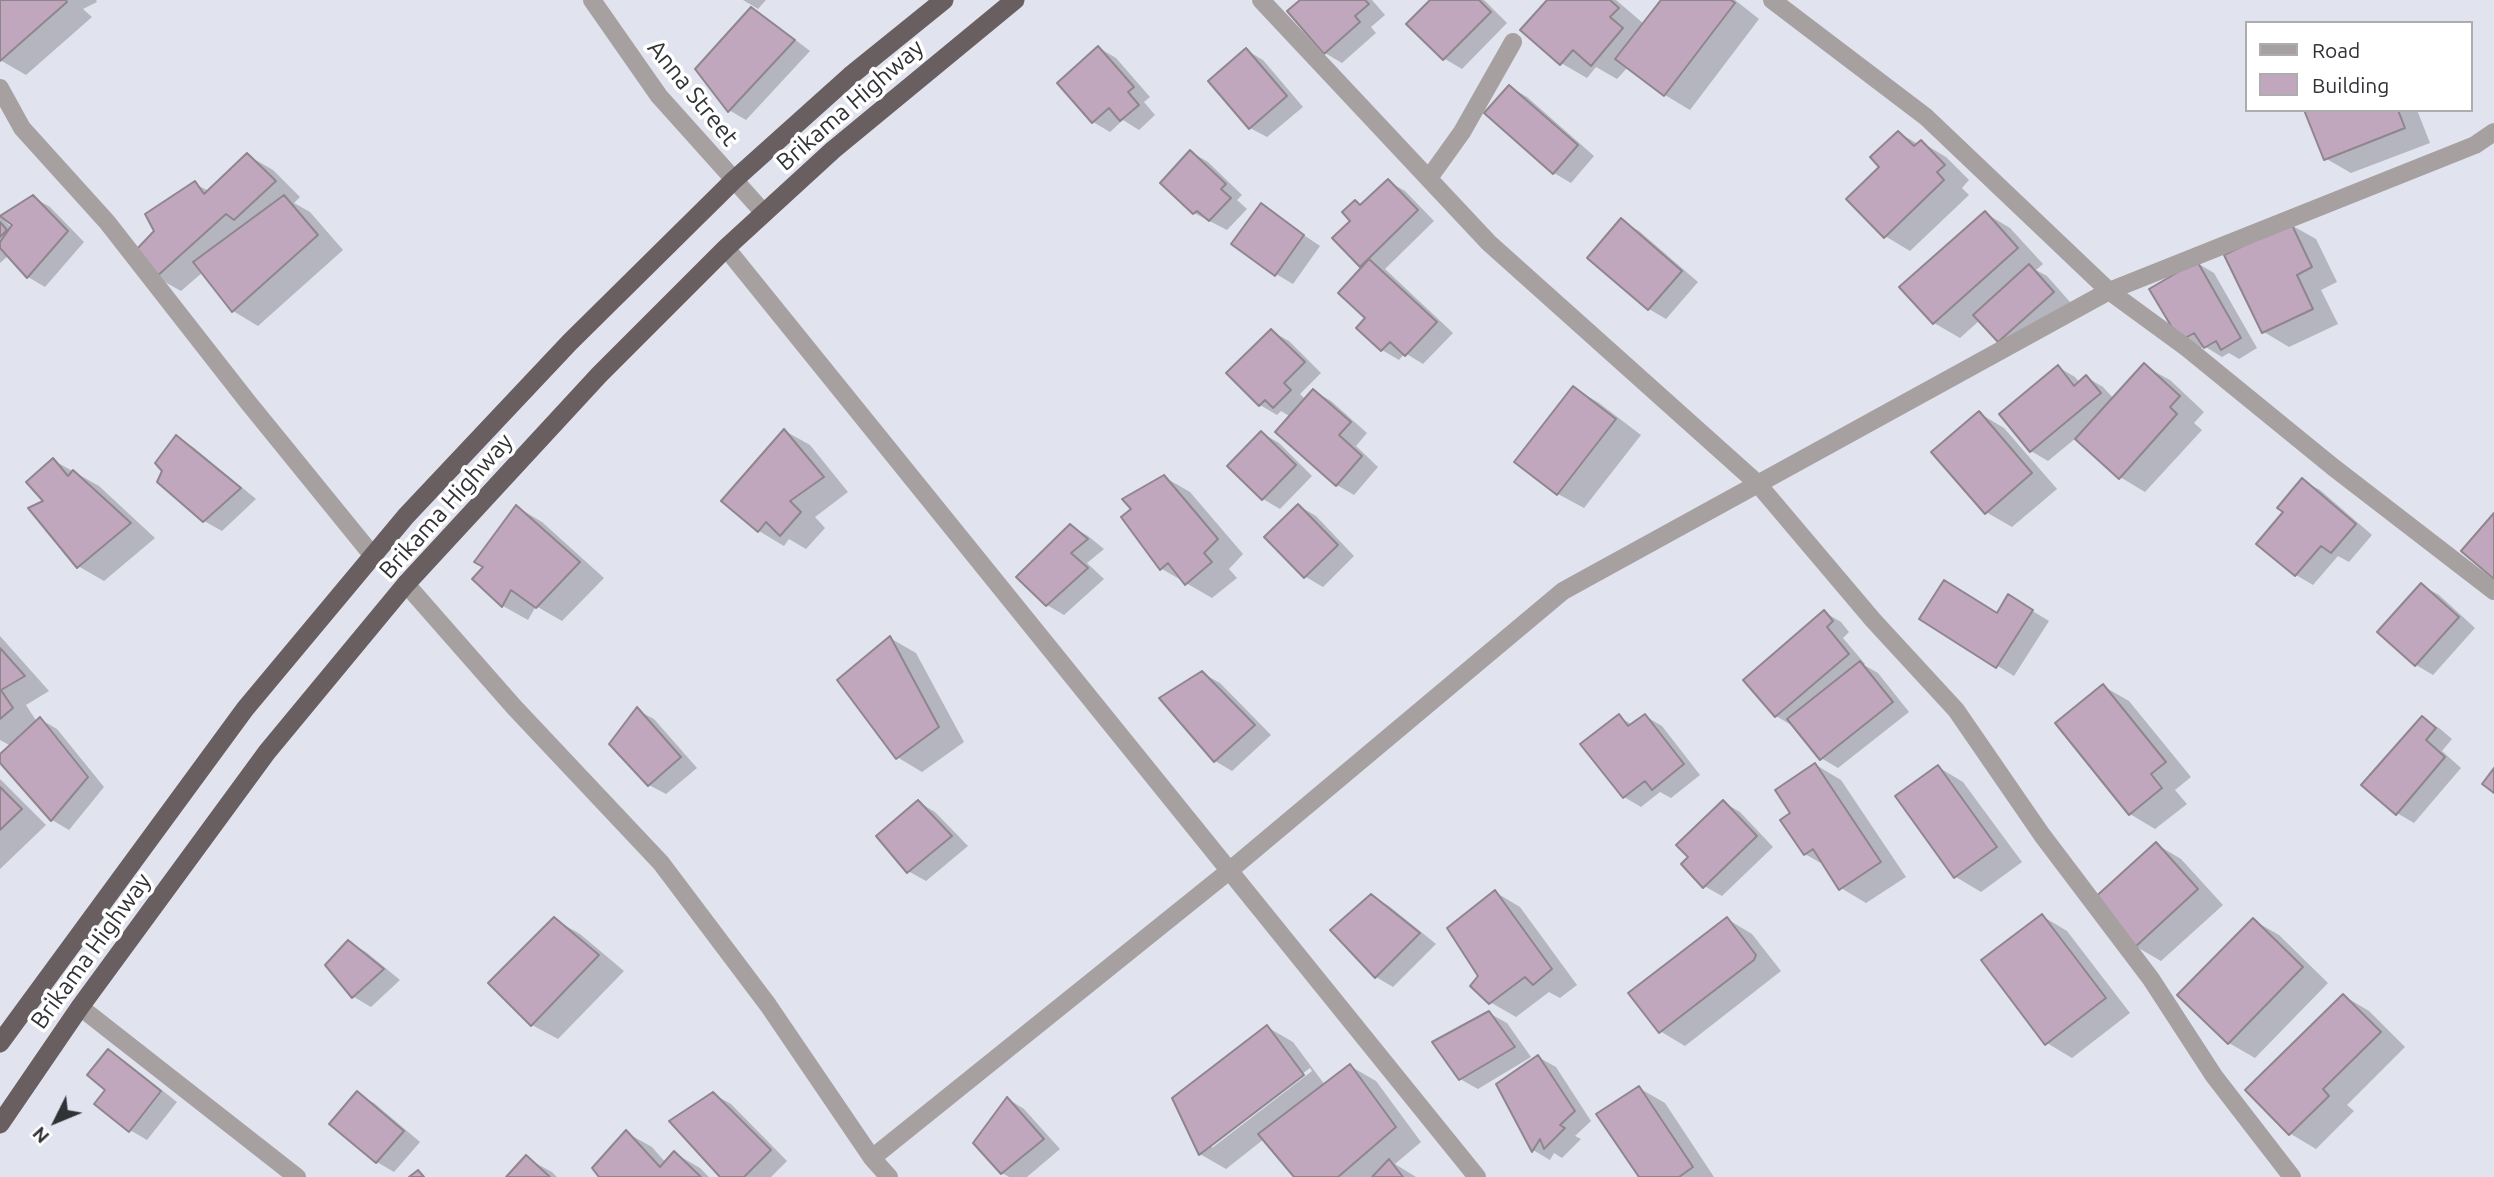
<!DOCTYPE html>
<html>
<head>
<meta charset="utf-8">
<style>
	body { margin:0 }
	#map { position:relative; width:2494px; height:1177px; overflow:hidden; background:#e1e3ee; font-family:Ubuntu,sans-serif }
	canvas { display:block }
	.legend { position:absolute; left:2245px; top:21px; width:228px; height:91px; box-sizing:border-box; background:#fff; border:2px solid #adadaf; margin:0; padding:9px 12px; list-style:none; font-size:21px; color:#313236 }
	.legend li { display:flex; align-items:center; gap:14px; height:35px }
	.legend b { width:35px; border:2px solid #adadaf }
	.north { position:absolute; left:21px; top:1086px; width:70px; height:70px; -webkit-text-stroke:5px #fff; paint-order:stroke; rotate:227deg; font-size:19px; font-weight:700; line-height:28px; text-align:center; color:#313236 }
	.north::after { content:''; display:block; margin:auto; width:24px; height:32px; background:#313236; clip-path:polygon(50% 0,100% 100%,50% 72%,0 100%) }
</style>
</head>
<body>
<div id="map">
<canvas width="2494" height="1177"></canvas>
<ul class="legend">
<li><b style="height:9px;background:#a6a0a1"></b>Road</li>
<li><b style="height:19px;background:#c1a7bd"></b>Building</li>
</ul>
<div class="north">N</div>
</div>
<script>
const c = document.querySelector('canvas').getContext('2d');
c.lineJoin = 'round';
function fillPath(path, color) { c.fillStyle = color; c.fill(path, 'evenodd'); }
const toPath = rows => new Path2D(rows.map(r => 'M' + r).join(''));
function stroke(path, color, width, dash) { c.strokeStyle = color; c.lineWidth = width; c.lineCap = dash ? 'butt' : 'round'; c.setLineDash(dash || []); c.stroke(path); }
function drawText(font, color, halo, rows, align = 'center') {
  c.font = font + ' Ubuntu,sans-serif'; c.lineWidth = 7; c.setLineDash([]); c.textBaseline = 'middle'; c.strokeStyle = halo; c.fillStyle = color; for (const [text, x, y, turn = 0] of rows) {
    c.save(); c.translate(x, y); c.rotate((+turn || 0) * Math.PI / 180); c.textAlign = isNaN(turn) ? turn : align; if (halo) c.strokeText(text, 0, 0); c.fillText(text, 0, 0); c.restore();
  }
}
fillPath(toPath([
	[0,0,96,0,97,2,83,9,92,17,26,75,0,60],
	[743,0,766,0,758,9],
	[1303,0,1372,0,1385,15,1371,27,1376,33,1342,63,1325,53],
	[1433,0,1484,0,1507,23,1462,69,1445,59,1409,24],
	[1549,0,1616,0,1644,24,1663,0,1735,0,1759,19,1690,110,1665,95,1628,67,1617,79,1596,67,1587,78,1561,63],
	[751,9,768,19,810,51,746,120,729,110],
	[1099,48,1116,58,1150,97,1144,102,1155,115,1139,130,1123,120,1110,132,1093,122],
	[1246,50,1263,60,1303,107,1267,137,1250,128],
	[1510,87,1527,97,1594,156,1571,183,1554,173],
	[2306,110,2417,110,2430,143,2351,173,2325,158],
	[1899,133,1918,144,1921,142,1946,157,1969,180,1962,188,1969,195,1910,251,1885,236,1882,167],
	[1191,152,1208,162,1242,195,1237,200,1247,209,1227,230,1194,213],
	[247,155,273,170,300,197,294,203,310,212,343,250,258,326,233,311,203,272,181,291,156,277,195,184,209,191],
	[1388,181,1405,191,1434,221,1385,269,1453,333,1423,364,1405,353,1399,360,1382,350,1367,318,1364,267,1335,238,1353,221,1356,202,1362,206],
	[33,197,50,207,84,242,45,287,28,277,9,255,0,263,0,216],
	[3,216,15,225,12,228,2,218],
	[1261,206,1320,246,1293,284,1276,274],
	[1985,213,2010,228,2043,264,2036,270,2047,276,2070,302,2016,350,1999,340,1980,320,1960,338,1934,323],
	[1621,221,1639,231,1698,282,1666,319,1649,309],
	[2291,225,2316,239,2337,282,2321,290,2338,324,2289,347,2264,332],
	[2197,263,2214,273,2257,348,2239,359,2229,353,2222,357,2204,346,2198,350,2181,340],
	[1271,331,1289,341,1321,373,1300,394,1306,400,1314,391,1331,401,1367,433,1356,446,1378,467,1354,495,1337,485,1291,417,1281,411,1277,415,1260,405,1229,373],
	[2144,366,2170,380,2204,412,2194,423,2202,430,2145,492,2120,477,2076,438,2048,461,2031,451,2058,367,2075,377,2080,383,2086,377,2103,387,2114,399],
	[1574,388,1599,403,1641,435,1584,508,1558,494,1517,462],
	[1979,413,2004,428,2057,489,2012,527,1986,512],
	[785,431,810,445,848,492,815,517,825,528,806,549,789,539,784,546,759,531,724,501],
	[1262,433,1279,443,1312,476,1280,509,1263,499],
	[177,438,193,447,256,499,222,531,204,521],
	[53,460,99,486,155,538,104,581,78,566],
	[1164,477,1190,492,1243,554,1229,569,1237,578,1212,598,1162,569,1123,518],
	[2303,481,2320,490,2372,535,2349,562,2338,556,2313,585,2296,575,2259,544,2286,512],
	[1299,506,1316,516,1354,556,1323,587,1306,577,1266,537],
	[517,507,542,522,604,578,562,621,536,606,528,620,503,606,474,579,486,567],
	[1071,526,1088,536,1104,549,1087,563,1104,579,1064,615,1047,605],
	[2421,585,2439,595,2475,628,2433,675,2416,665,2380,632],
	[2026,607,2049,621,2014,676,1922,619,1998,614],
	[1824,612,1841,622,1849,632,1843,638,1865,664,1864,665,1878,673,1909,712,1838,768,1821,758,1793,726,1776,716],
	[0,636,49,691,26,705,37,722,40,719,57,729,104,787,69,830,52,820,0,761,0,756,11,746,0,740],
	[890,638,916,653,964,742,922,772,897,757],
	[1202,673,1220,683,1271,735,1232,771,1215,761],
	[2103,686,2129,701,2191,777,2175,790,2187,804,2155,829,2130,814],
	[637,710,654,719,697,768,666,794,649,785],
	[1645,716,1662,726,1700,775,1671,798,1660,792,1641,807,1624,797,1619,717,1633,725],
	[2422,718,2439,728,2452,739,2442,751,2461,768,2414,823,2397,813],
	[1816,765,1841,780,1906,877,1866,903,1841,888,1826,866,1805,854,1793,813],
	[1938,767,1963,782,2022,862,1981,892,1956,877,1897,796],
	[0,779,46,825,0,869],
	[918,802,935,812,968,846,926,881,908,871],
	[1723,802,1740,812,1773,847,1722,896,1704,886,1690,857],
	[2156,844,2181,859,2223,905,2161,961,2135,946],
	[1495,892,1520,907,1577,985,1560,998,1549,992,1516,1017,1490,1002,1480,976],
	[1372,896,1389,906,1436,944,1393,987,1376,977],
	[2042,916,2067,931,2130,1013,2072,1058,2047,1043],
	[554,919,580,934,624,971,558,1039,532,1025],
	[1727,919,1752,934,1781,971,1685,1046,1660,1031],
	[2253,920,2279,935,2328,983,2255,1058,2229,1043,2180,995],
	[349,942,366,952,400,980,371,1007,354,997,327,965],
	[2344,996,2369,1011,2405,1047,2347,1105,2354,1111,2316,1149,2291,1134,2248,1090],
	[1489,1013,1507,1023,1531,1057,1478,1089,1460,1079],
	[1267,1027,1293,1042,1325,1085,1350,1066,1376,1081,1421,1142,1395,1164,1416,1177,1297,1177,1264,1139,1226,1169,1200,1154,1174,1098],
	[1310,1068,1312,1071,1212,1148,1212,1143],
	[108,1051,125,1061,177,1102,147,1140,130,1130],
	[1538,1057,1556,1067,1591,1121,1575,1136,1581,1139,1562,1158,1554,1153,1550,1160,1533,1150,1498,1084],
	[1639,1088,1665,1103,1714,1177,1641,1177],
	[357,1094,374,1103,420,1142,394,1172,377,1162,332,1123],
	[713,1094,731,1104,787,1161,771,1177,723,1177],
	[1008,1099,1024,1109,1060,1149,1027,1177,1009,1177,1002,1173,975,1143],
	[627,1133,652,1147,666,1163,674,1153,700,1168,709,1177,602,1177],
	[526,1158,552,1172,557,1177,509,1177]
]), '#0003');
const building = toPath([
	[0,0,66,0,67,2,0,61,0,0],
	[1300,0,1365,0,1369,4,1355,16,1360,22,1324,54,1287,11,1300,0],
	[1430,0,1479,0,1491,12,1443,60,1406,24,1430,0],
	[1547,0,1610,0,1619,8,1610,17,1623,28,1591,66,1573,50,1560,65,1520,30,1547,0],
	[1661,0,1731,0,1735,3,1664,96,1615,59,1661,0],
	[751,7,795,40,728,112,695,69,751,7],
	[1098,46,1134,87,1128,92,1139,105,1120,121,1109,108,1092,123,1057,83,1098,46],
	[1246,48,1287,96,1249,129,1208,81,1246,48],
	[1509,85,1578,145,1553,174,1484,113,1509,85],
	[2304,110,2398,110,2405,128,2324,160,2304,110],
	[1898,131,1914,146,1921,140,1945,165,1937,172,1944,180,1884,238,1846,199,1879,167,1870,157,1898,131],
	[1190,150,1226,184,1221,189,1231,198,1209,221,1197,211,1193,214,1160,183,1190,150],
	[247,153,276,181,234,220,226,214,155,278,136,250,154,231,145,214,195,181,204,194,247,153],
	[1388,179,1418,210,1360,267,1332,238,1350,221,1342,212,1355,200,1360,205,1388,179],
	[33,195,68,231,27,278,0,248,0,242,12,225,0,216,33,195],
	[284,195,318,235,232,312,193,262,284,195],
	[1261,203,1304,235,1275,276,1231,244,1261,203],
	[1985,211,2018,248,1933,324,1899,287,1985,211],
	[1621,218,1682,271,1648,310,1587,258,1621,218],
	[0,222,7,230,0,237,0,222],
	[2291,223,2312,267,2297,275,2313,309,2262,333,2224,255,2291,223],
	[1369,259,1437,322,1405,356,1390,342,1381,351,1356,328,1365,318,1338,293,1369,259],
	[2197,261,2241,338,2221,350,2216,341,2204,348,2194,333,2180,341,2149,289,2197,261],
	[2029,264,2054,292,1998,342,1973,315,2029,264],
	[1271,329,1305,362,1284,383,1291,390,1273,408,1265,400,1259,406,1226,373,1271,329],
	[2144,363,2180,396,2170,407,2177,414,2119,479,2075,439,2144,363],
	[2058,365,2074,386,2086,375,2101,393,2030,452,1999,414,2058,365],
	[1573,386,1616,419,1557,495,1514,462,1573,386],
	[1313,389,1351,422,1339,435,1362,456,1336,486,1275,432,1313,389],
	[1979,411,2032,473,1985,514,1931,452,1979,411],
	[784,429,824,477,790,501,801,512,780,536,766,522,758,532,721,501,784,429],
	[1261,431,1296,465,1262,500,1227,466,1261,431],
	[176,435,241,488,203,522,157,482,162,471,155,463,176,435],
	[53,458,68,476,73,470,131,523,77,568,28,508,43,501,26,482,53,458],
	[1164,475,1218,539,1204,553,1212,562,1185,585,1168,563,1160,570,1121,517,1131,509,1122,499,1164,475],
	[2302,478,2356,524,2331,553,2321,546,2295,576,2256,544,2283,512,2277,508,2302,478],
	[1298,504,1338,545,1304,578,1264,537,1298,504],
	[516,505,580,562,536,608,511,590,502,607,472,579,483,567,474,562,516,505],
	[2494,513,2494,579,2461,551,2494,513],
	[1070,524,1088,539,1071,553,1088,568,1046,606,1016,577,1070,524],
	[1944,580,1997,613,2008,594,2033,610,1996,668,1919,619,1944,580],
	[2421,583,2459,617,2415,666,2377,632,2421,583],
	[1824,610,1833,621,1827,627,1849,654,1775,717,1743,680,1824,610],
	[890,636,939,727,896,759,837,680,890,636],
	[0,648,25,676,1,690,13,708,0,719,0,648],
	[1860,661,1893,702,1820,760,1787,719,1860,661],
	[1202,671,1255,725,1214,762,1159,698,1202,671],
	[2103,684,2166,762,2151,774,2162,788,2129,815,2055,723,2103,684],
	[637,707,681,757,648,786,609,744,637,707],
	[1619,714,1628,726,1645,714,1684,764,1652,790,1645,781,1623,798,1580,744,1619,714],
	[2422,716,2436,728,2426,740,2445,757,2396,815,2361,785,2422,716],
	[40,717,88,777,51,821,0,763,0,754,40,717],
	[1815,763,1881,862,1839,890,1813,849,1804,855,1780,820,1790,813,1775,790,1815,763],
	[1938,765,1997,847,1954,878,1895,796,1938,765],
	[2494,768,2494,793,2482,784,2494,768],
	[0,787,22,809,0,830,0,787],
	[918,800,952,836,907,873,876,836,918,800],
	[1723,800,1757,836,1703,888,1681,864,1688,857,1676,845,1723,800],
	[2156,842,2198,889,2134,948,2091,901,2156,842],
	[1495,890,1552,969,1533,985,1525,977,1489,1004,1470,986,1478,976,1447,928,1495,890],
	[1371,894,1420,933,1375,978,1330,930,1371,894],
	[2042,914,2106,998,2045,1045,1981,960,2042,914],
	[554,917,599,955,531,1026,488,983,554,917],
	[1727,917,1756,955,1754,960,1659,1033,1628,993,1727,917],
	[2253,918,2303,967,2228,1044,2177,995,2253,918],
	[348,940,384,969,352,998,325,965,348,940],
	[2343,994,2381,1032,2323,1089,2329,1096,2289,1135,2245,1090,2343,994],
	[1489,1011,1515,1047,1459,1080,1432,1042,1489,1011],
	[1267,1025,1304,1075,1199,1155,1172,1098,1267,1025],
	[108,1049,161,1091,129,1132,94,1104,105,1090,87,1075,108,1049],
	[1538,1055,1575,1111,1560,1125,1565,1128,1544,1149,1540,1139,1532,1152,1496,1084,1538,1055],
	[1350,1064,1396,1127,1338,1177,1294,1177,1258,1134,1350,1064],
	[1639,1086,1693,1167,1679,1177,1639,1177,1596,1114,1639,1086],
	[357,1091,404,1131,376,1163,329,1124,357,1091],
	[713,1092,771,1150,744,1177,720,1177,669,1121,713,1092],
	[1007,1097,1044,1139,1001,1174,973,1143,1007,1097],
	[626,1130,660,1167,674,1151,701,1177,599,1177,592,1168,626,1130],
	[526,1155,550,1177,506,1177,526,1155],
	[1389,1159,1403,1177,1372,1177,1389,1159],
	[418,1170,424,1177,409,1177,418,1170]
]);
fillPath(building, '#c1a7bd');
stroke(building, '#8f868d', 2);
stroke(toPath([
	[592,0,659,96,764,213],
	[1261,0,1489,243,1757,483,1873,620,1956,710,2042,835,2151,979,2214,1076,2292,1177],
	[1772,0,1926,117,2109,291,2187,348,2333,467,2494,591],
	[0,88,22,128,107,222,247,401,373,556],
	[1429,178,1462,132,1513,42],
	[726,248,1477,1177],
	[406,584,514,707,661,863,768,1005,872,1158,1229,871,1563,591,2109,291,2475,145,2494,132],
	[80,1007,297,1177],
	[872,1158,889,1177]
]), '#a6a0a1', 18);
stroke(toPath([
	[0,1043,245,709,406,516,570,342,734,180,850,76,944,0],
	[0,1124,80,1007,267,752,406,584,599,375,726,248,833,150,1015,0]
]), '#695e60', 19);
drawText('24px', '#313236', '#fff', [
	["Anna Street",693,93,51],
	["Brikama Highway",850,105,-41],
	["Brikama Highway",446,506,-48],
	["Brikama Highway",91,951,-54]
]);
</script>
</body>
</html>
